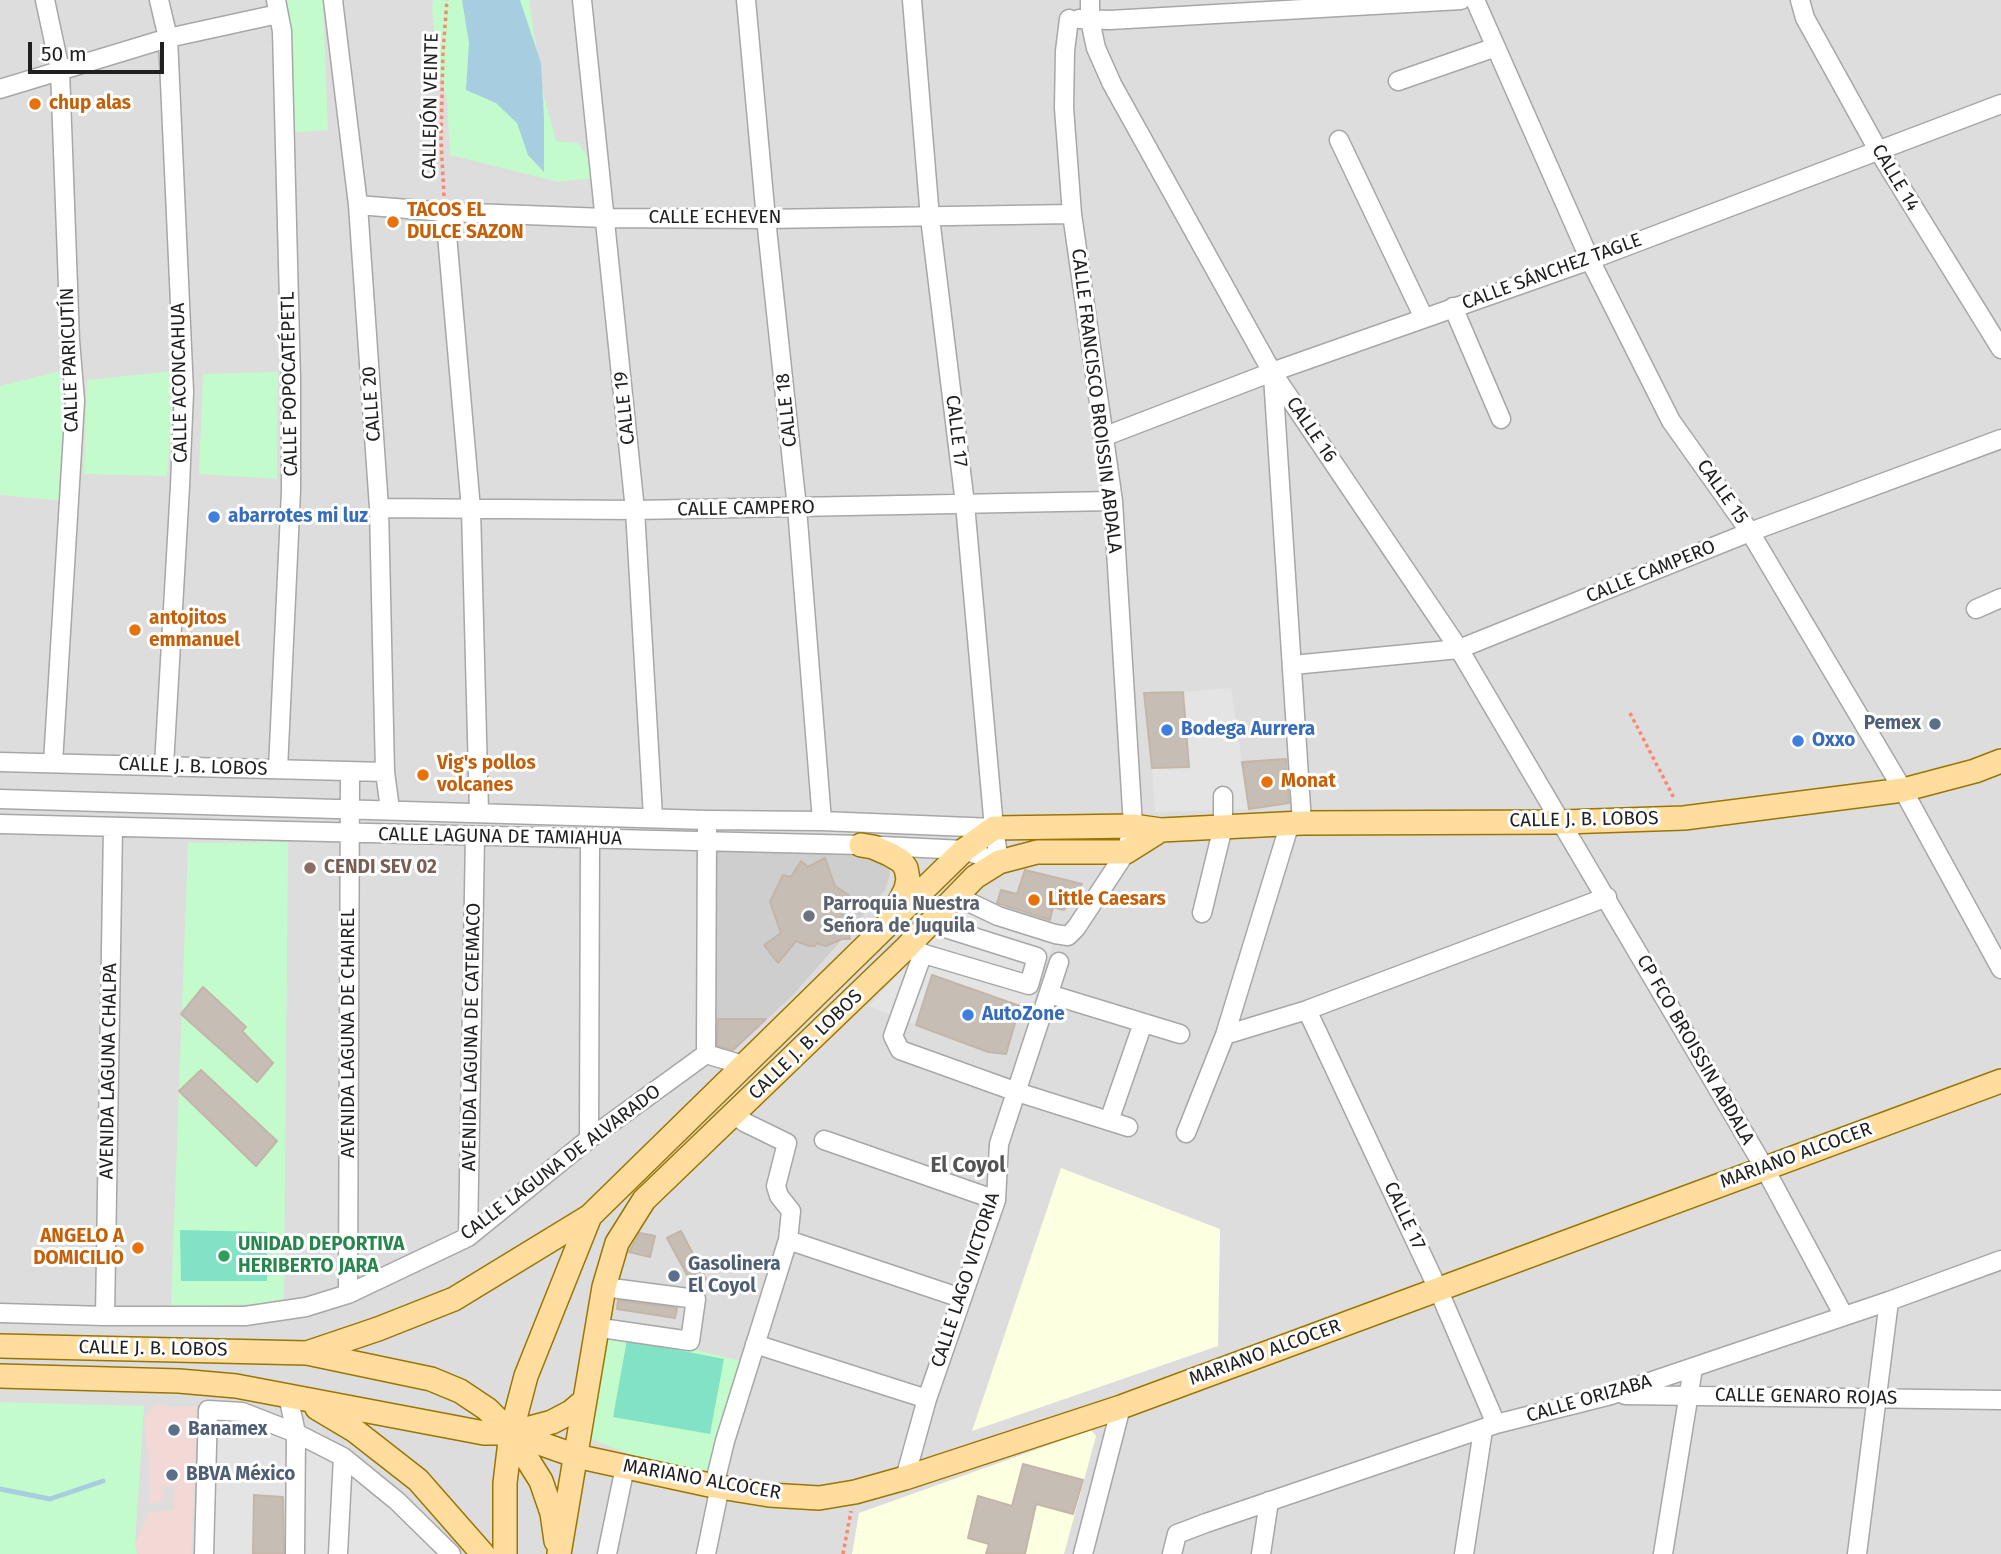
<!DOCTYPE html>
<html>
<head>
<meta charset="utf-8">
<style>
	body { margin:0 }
	#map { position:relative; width:2001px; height:1554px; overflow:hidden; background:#f1eee6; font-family:"Fira Sans",sans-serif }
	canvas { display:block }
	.scale { position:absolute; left:28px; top:42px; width:136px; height:32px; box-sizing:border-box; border:4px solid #202020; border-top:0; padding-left:9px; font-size:21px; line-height:24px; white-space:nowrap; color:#202020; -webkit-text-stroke:5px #fff; paint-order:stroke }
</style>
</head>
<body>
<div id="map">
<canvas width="2001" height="1554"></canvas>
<div class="scale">50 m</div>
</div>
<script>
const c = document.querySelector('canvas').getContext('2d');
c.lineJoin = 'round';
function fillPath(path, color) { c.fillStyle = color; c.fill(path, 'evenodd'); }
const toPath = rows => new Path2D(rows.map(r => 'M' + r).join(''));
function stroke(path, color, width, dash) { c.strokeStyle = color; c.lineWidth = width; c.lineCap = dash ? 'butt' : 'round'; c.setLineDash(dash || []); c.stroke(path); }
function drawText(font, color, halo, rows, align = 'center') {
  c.font = font + ' "Fira Sans",sans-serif'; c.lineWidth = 6; c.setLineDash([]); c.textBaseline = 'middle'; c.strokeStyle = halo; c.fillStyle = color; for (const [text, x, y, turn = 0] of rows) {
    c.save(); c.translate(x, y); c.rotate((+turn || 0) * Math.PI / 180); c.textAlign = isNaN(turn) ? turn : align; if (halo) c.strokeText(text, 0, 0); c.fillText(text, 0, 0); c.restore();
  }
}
fillPath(toPath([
	[0,0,2001,0,2001,1554,0,1554]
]), '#dedddd');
fillPath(toPath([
	[159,1403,169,1407,197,1407,191,1554,138,1554,135,1544,149,1512,174,1510,174,1485,164,1488,163,1502,149,1504,149,1458,144,1420,153,1406]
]), '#f2d9d5');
fillPath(toPath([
	[1061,1168,1220,1229,1218,1346,972,1431],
	[1091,1430,1096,1436,1064,1554,852,1554,859,1513]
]), '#fdffe1');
fillPath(toPath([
	[715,849,873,852,888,863,890,875,885,890,793,995,727,1056,715,1048]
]), '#cecece');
fillPath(toPath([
	[280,0,323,0,328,130,290,133],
	[433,0,529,0,543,93,556,141,578,143,593,164,594,178,559,182,450,155,447,101,437,60,432,7],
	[65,370,67,410,64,501,0,495,0,386],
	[175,371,167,476,84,474,87,380],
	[278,372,277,479,199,474,203,374],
	[288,842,284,1299,257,1304,171,1307,188,843],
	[608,1329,750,1363,714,1486,591,1439],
	[0,1402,144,1406,135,1544,137,1554,0,1554]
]), '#c3fbcc');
fillPath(toPath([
	[180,1230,267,1232,267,1281,181,1281],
	[627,1340,724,1359,710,1434,613,1417]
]), '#82e2c5');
fillPath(toPath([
	[1231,688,1249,809,1155,812,1152,768,1189,766,1183,692],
	[961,903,1054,941,1030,1011,932,975,916,1025,869,1006],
	[208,1410,242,1411,363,1464,445,1554,203,1554]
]), '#e4e4e4');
fillPath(toPath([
	[462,0,520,0,541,63,544,118,544,172,528,155,517,123,496,103,466,90,469,43]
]), '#a6cee0');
stroke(toPath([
	[0,1489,50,1499,103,1481]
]), '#a6cee0', 5);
const building = toPath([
	[1183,692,1189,767,1152,768,1144,693,1183,692],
	[1286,759,1289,803,1249,809,1242,762,1286,759],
	[825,858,835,886,849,895,840,904,850,939,842,939,826,946,816,943,815,946,809,946,796,941,778,963,764,945,781,933,770,902,783,875,791,877,801,861,808,867,825,858],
	[1025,870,1082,884,1064,910,1053,907,1050,920,997,903,1001,890,1017,894,1025,870],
	[932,975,1020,1006,1006,1054,988,1052,916,1025,932,975],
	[203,987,246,1027,242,1031,273,1063,257,1082,181,1014,203,987],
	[718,1019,766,1019,733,1050,717,1046,718,1019],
	[201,1070,277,1141,256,1166,179,1091,201,1070],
	[681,1231,706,1279,693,1286,667,1238,681,1231],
	[640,1233,655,1236,650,1257,629,1252,640,1233],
	[618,1300,677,1308,675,1318,617,1309,618,1300],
	[1023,1464,1083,1480,1073,1514,1036,1504,1025,1554,986,1554,989,1544,968,1538,978,1496,1012,1506,1023,1464],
	[254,1495,283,1497,284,1554,253,1554,254,1495]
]);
fillPath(building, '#c6beb5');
stroke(building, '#c3b6a8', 2);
const minor = toPath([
	[45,0,60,70,70,340,75,401,53,763],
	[159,0,168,38,184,392,180,486,164,766],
	[276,0,282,31,291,379,291,491,278,769],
	[333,0,358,205,379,508,385,772,390,809],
	[582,0,635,510,653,817],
	[746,0,766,219,797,508,822,821],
	[1090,0,1090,20,1096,48,1112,84,1272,372,1459,649,1764,1167,1844,1316],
	[1475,0,1590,260,1671,421,1750,532,1903,790,2001,969],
	[1800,0,1805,18,1878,150,2001,349],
	[1079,19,1110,20,1461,0],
	[1398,81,1496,47],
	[0,89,168,38,278,14],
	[1339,140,1424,318],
	[358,205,445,212,605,218,766,219,1072,214],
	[445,212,471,509,479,812],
	[1453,307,1501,419],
	[1273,376,1302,823],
	[1103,437,1272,372,1590,260,2001,104],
	[379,508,635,510,1113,501],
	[1976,609,2001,598],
	[1293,665,1459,649,1750,532,2001,439],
	[0,762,385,772],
	[0,799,707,820,822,821,994,828],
	[0,824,861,845,964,850,999,862,994,828,965,504,930,218,912,0],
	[956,896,998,916,1055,934,1068,936,1076,928,1126,852,1133,826,1113,501,1072,214,1064,108,1065,51,1069,19],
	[1202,913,1223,827,1223,796],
	[914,951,1029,985,1037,957,929,923],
	[923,953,893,1036,900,1050,1017,1092,1128,1127],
	[1049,994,1180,1034],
	[1307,1010,1438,1289,1496,1424],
	[1225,1035,1307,1010,1607,897],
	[706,1054,707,830],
	[706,1054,743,1065],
	[1109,1121,1143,1023],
	[1186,1133,1225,1035,1290,823],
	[589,1139,590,839],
	[824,1140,996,1200],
	[468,1237,475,836],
	[788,1240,961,1298],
	[604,1287,696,1299,690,1341,608,1329],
	[348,1294,350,772],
	[0,1313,105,1316,245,1316,306,1307,348,1294,468,1237,589,1139,706,1054],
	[105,1316,113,827],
	[755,1344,927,1399],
	[1625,1395,2001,1400],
	[288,1396,296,1433,295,1554],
	[905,1478,927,1399,996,1200,999,1144,1059,962],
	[714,1486,725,1441,788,1240,791,1211,779,1196,776,1186,787,1143,746,1123,733,1114],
	[204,1554,208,1410,242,1412,296,1433,343,1457,397,1501,451,1554],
	[338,1554,343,1457],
	[607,1554,625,1467],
	[706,1554,720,1486],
	[1083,1554,1121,1407],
	[1172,1554,1177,1534,1206,1523,1496,1424,1611,1395,1889,1301,2001,1260],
	[1261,1554,1269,1501],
	[1464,1554,1483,1430],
	[1663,1554,1693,1368],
	[1857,1554,1889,1301]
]);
const major = toPath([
	[861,845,873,847,889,854,901,861,906,868,908,879,906,889,895,911],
	[0,1346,307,1353,431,1379,460,1391,487,1409,511,1433,541,1481,552,1513,556,1541],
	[307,1353,378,1329,454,1299,590,1216,964,850,994,828,1133,826,1161,830,1302,823,1563,822,1684,818,1903,790,1975,771,2001,761],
	[0,1376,179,1381,236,1386,484,1433,511,1433,552,1422,571,1412,584,1401],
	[317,1408,354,1430,418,1480,483,1554],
	[511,1433,576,1456,714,1486,769,1495,819,1498,855,1492,905,1478,1121,1407,2001,1081],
	[505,1554,505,1483,511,1433,526,1376,590,1216],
	[559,1554,604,1287,617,1243,644,1200,906,948,975,877,999,862,1037,852,1126,852,1161,830]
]);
stroke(minor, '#a7a7a7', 21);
stroke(major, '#9c7500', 26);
stroke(toPath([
	[444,196,441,141,443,52,447,0],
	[1630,713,1675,800],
	[843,1554,851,1511]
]), '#fe866a', 3.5, [3.5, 3.5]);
stroke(minor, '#fff', 18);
stroke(major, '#ffdd9e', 23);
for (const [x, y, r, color] of [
	[35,104,7,"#e8710a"],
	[393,222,7,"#e8710a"],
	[214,517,7,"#3f7fe0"],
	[135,630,7,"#e8710a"],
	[1935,724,7,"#5c6f8a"],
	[1167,730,7,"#3f7fe0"],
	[1798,741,7,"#3f7fe0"],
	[423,775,7,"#e8710a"],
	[1267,782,7,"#e8710a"],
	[310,868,7,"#8d6e63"],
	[1034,900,7,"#e8710a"],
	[809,916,7,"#6b7280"],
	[968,1015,7,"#3f7fe0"],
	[138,1248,7,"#e8710a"],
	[224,1256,7,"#2e9e5b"],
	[674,1276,7,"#5c6f8a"],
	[174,1430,7,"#5c6f8a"],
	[172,1475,7,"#5c6f8a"]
]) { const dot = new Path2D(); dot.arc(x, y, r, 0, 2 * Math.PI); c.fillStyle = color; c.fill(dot); stroke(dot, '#fff', 2.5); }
drawText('bold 19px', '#c56008', '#fff', [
	["chup alas",49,104],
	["TACOS EL",407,211],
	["DULCE SAZON",407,233],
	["antojitos",149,619],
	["emmanuel",149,641],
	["Vig's pollos",437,764],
	["volcanes",437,786],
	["Monat",1281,782],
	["Little Caesars",1048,900],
	["ANGELO A",124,1237,"right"],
	["DOMICILIO",124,1259,"right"]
], 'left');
drawText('19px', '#202020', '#fff', [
	["CALLEJÓN VEINTE",431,106,-89],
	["CALLE 14",1895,178,59],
	["CALLE ECHEVEN",715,218],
	["CALLE SÁNCHEZ TAGLE",1552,272,-20],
	["CALLE PARICUTÍN",70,360,-92],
	["CALLE ACONCAHUA",180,383,-91],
	["CALLE POPOCATÉPETL",290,384,-91],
	["CALLE FRANCISCO BROISSIN ABDALA",1096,401,83],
	["CALLE 20",372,404,-94],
	["CALLE 19",625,408,-96],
	["CALLE 18",787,410,-96],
	["CALLE 16",1311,430,56],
	["CALLE 17",956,431,83],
	["CALLE 15",1722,492,55],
	["CALLE CAMPERO",746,509,-1],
	["CALLE CAMPERO",1651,572,-22],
	["CALLE J. B. LOBOS",193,767,2],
	["CALLE J. B. LOBOS",1584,820,-1],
	["CALLE LAGUNA DE TAMIAHUA",500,837,1],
	["AVENIDA LAGUNA DE CHAIREL",349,1033,-90],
	["AVENIDA LAGUNA DE CATEMACO",472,1037,-89],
	["CALLE J. B. LOBOS",806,1045,-44],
	["CP FCO BROISSIN ABDALA",1695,1050,60],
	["AVENIDA LAGUNA CHALPA",109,1071,-89],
	["MARIANO ALCOCER",1796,1156,-20],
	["CALLE LAGUNA DE ALVARADO",561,1163,-37],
	["CALLE 17",1404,1216,65],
	["CALLE LAGO VICTORIA",966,1280,-72],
	["CALLE J. B. LOBOS",153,1349,1],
	["MARIANO ALCOCER",1265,1353,-20],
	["CALLE GENARO ROJAS",1806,1397,1],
	["CALLE ORIZABA",1589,1399,-16],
	["MARIANO ALCOCER",702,1480,10]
]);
drawText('bold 19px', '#366cbe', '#fff', [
	["abarrotes mi luz",228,517],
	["Bodega Aurrera",1181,730],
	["Oxxo",1812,741],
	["AutoZone",982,1015]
], 'left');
drawText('bold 19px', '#4e5e75', '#fff', [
	["Pemex",1921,724,"right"],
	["Gasolinera",688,1265],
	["El Coyol",688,1287],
	["Banamex",188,1430],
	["BBVA México",186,1475]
], 'left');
drawText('bold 19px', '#785e54', '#fff', [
	["CENDI SEV 02",324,868]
], 'left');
drawText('bold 19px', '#5b616d', '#fff', [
	["Parroquia Nuestra",823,905],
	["Señora de Juquila",823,927]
], 'left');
drawText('bold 19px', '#27864d', '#fff', [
	["UNIDAD DEPORTIVA",238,1245],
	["HERIBERTO JARA",238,1267]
], 'left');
drawText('bold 21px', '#535353', '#fff', [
	["El Coyol",968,1166]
]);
</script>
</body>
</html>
